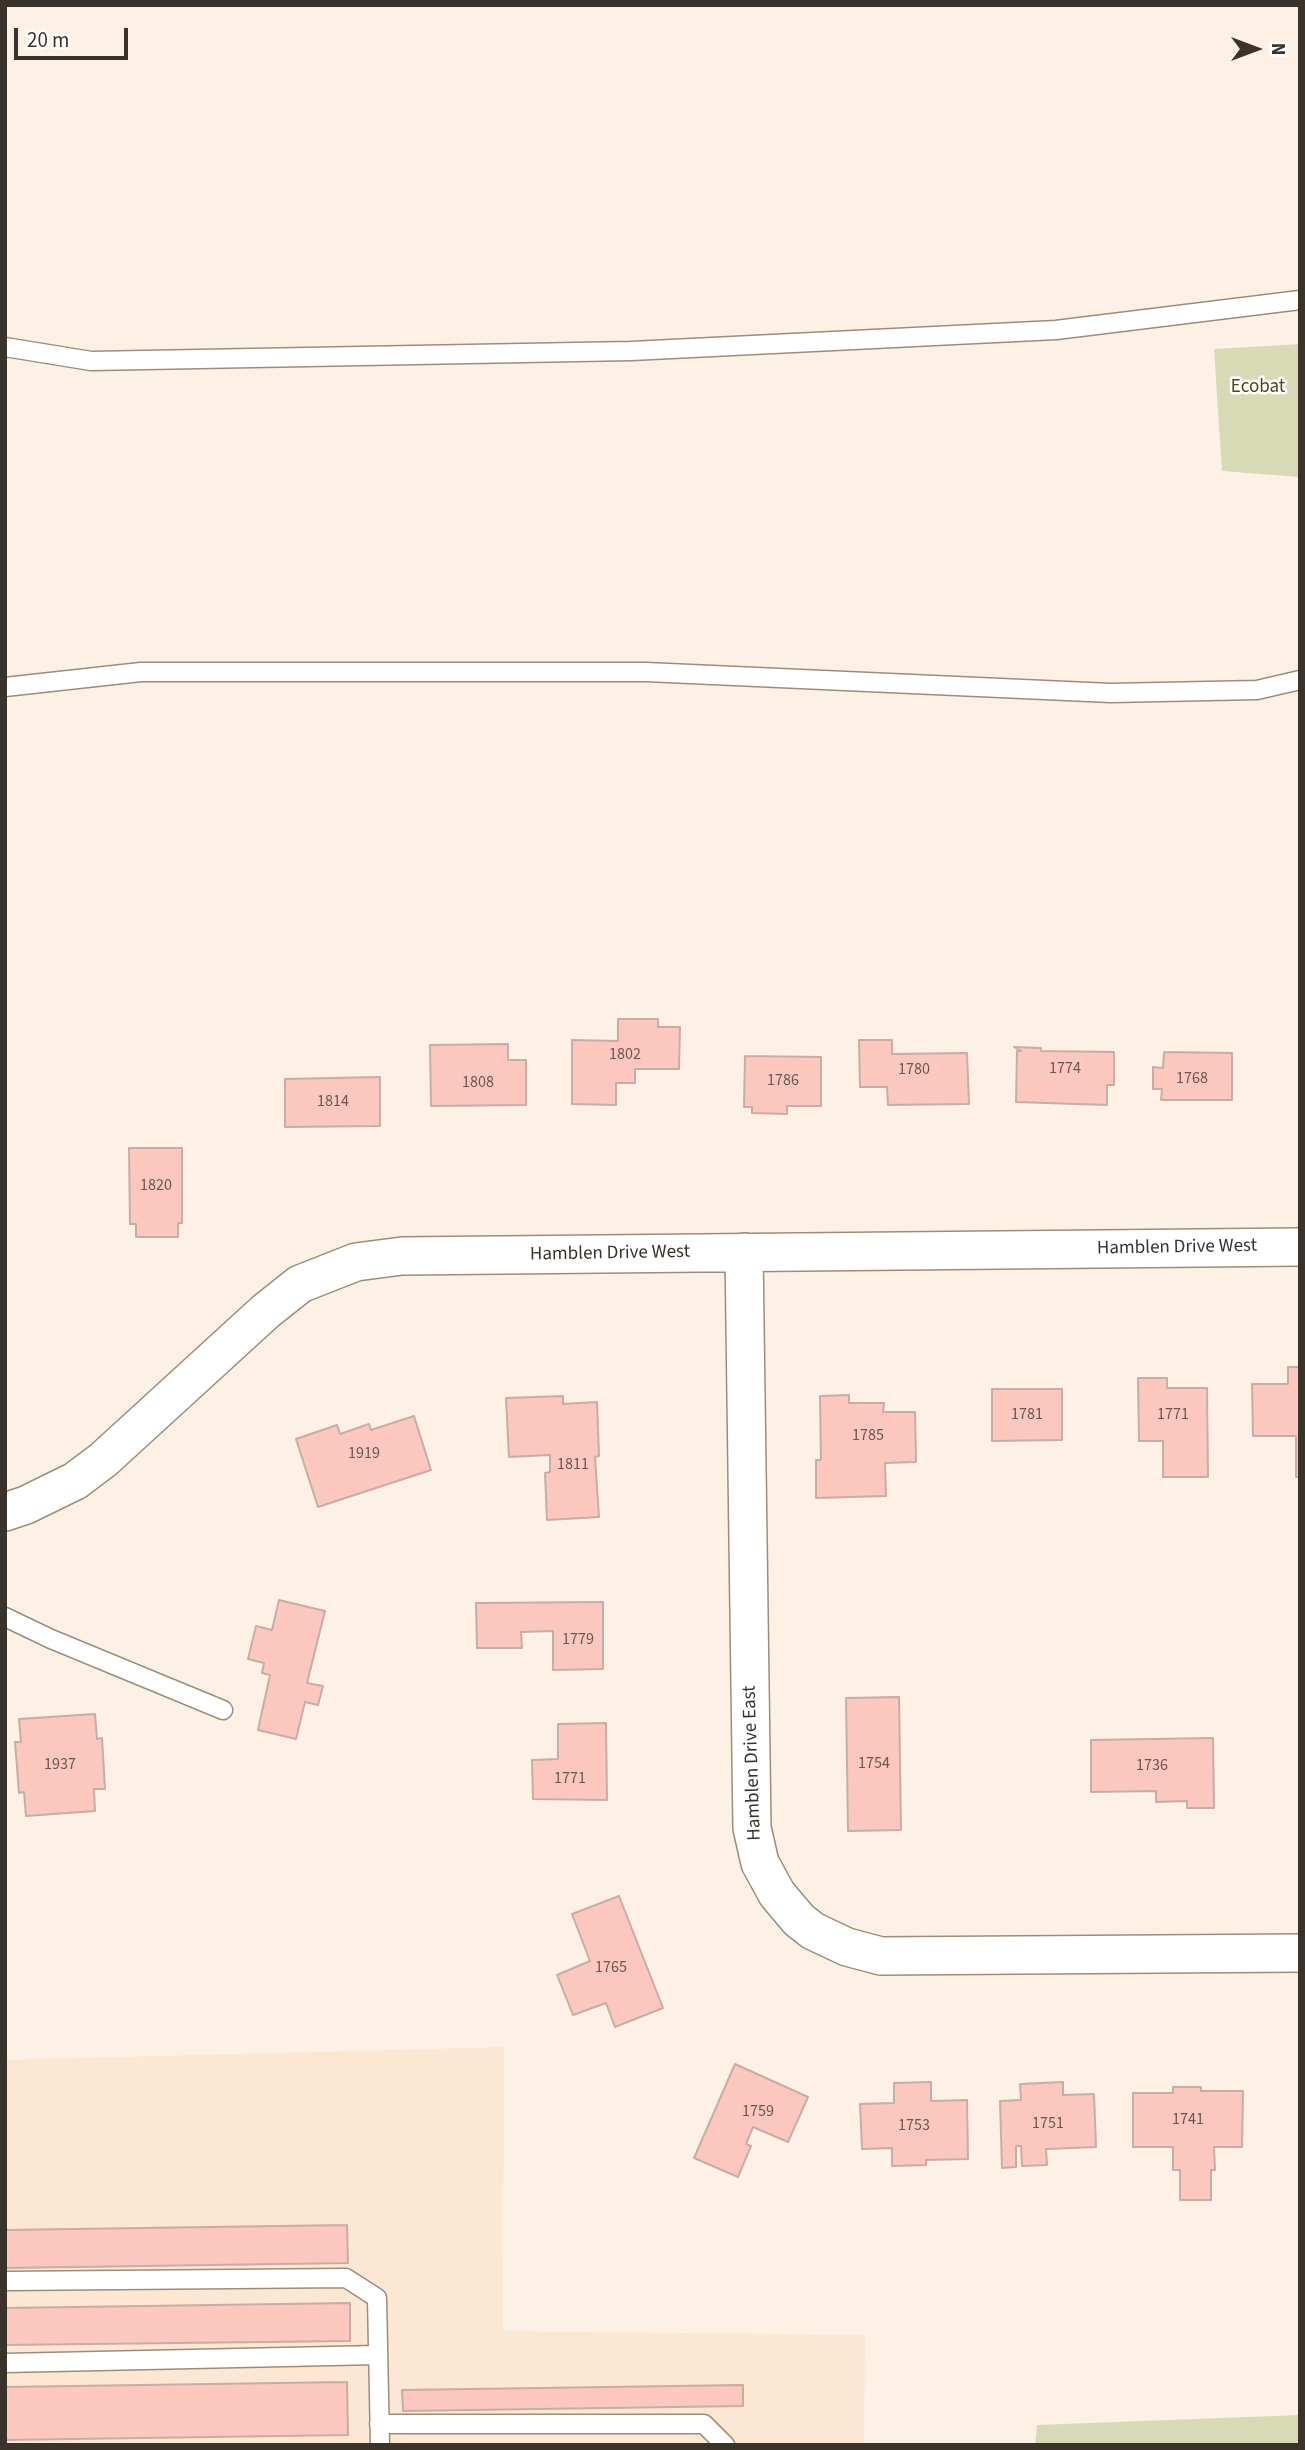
<!DOCTYPE html>
<html>
<head>
<meta charset="utf-8">
<style>
	body { margin:0 }
	#map { position:relative; width:1305px; height:2450px; overflow:hidden; background:#fdf1e5; font-family:"Source Sans 3",sans-serif }
	canvas { display:block }
	.frame { position:absolute; inset:0; border:7px solid #3a332c; pointer-events:none }
	.north { position:absolute; left:1221px; top:14px; width:70px; height:70px; -webkit-text-stroke:5px #fff; paint-order:stroke; rotate:90deg; font-size:19px; font-weight:700; line-height:28px; text-align:center; color:#3a332c }
	.north::after { content:''; display:block; margin:auto; width:24px; height:32px; background:#3a332c; clip-path:polygon(50% 0,100% 100%,50% 72%,0 100%) }
	.scale { position:absolute; left:14px; top:28px; width:114px; height:32px; box-sizing:border-box; border:4px solid #3a332c; border-top:0; padding-left:9px; font-size:21px; line-height:24px; white-space:nowrap; color:#3a332c; -webkit-text-stroke:5px #fff; paint-order:stroke }
</style>
</head>
<body>
<div id="map">
<canvas width="1305" height="2450"></canvas>
<div class="frame"></div>
<div class="north">N</div>
<div class="scale">20 m</div>
</div>
<script>
const c = document.querySelector('canvas').getContext('2d');
c.lineJoin = 'round';
function fillPath(path, color) { c.fillStyle = color; c.fill(path, 'evenodd'); }
const toPath = rows => new Path2D(rows.map(r => 'M' + r).join(''));
function stroke(path, color, width, dash) { c.strokeStyle = color; c.lineWidth = width; c.lineCap = dash ? 'butt' : 'round'; c.setLineDash(dash || []); c.stroke(path); }
function drawText(font, color, halo, rows, align = 'center') {
  c.font = font + ' "Source Sans 3",sans-serif'; c.lineWidth = 5; c.setLineDash([]); c.textBaseline = 'middle'; c.strokeStyle = halo; c.fillStyle = color; for (const [text, x, y, turn = 0] of rows) {
    c.save(); c.translate(x, y); c.rotate((+turn || 0) * Math.PI / 180); c.textAlign = isNaN(turn) ? turn : align; if (halo) c.strokeText(text, 0, 0); c.fillText(text, 0, 0); c.restore();
  }
}
fillPath(toPath([
	[504,2047,503,2331,865,2335,864,2445,5,2445,5,2060]
]), '#fce7d3');
fillPath(toPath([
	[1300,344,1300,477,1222,471,1214,349],
	[1300,2415,1300,2445,1035,2445,1037,2425]
]), '#d8dab6');
const building = toPath([
	[618,1019,658,1019,658,1027,680,1027,679,1069,635,1069,635,1083,616,1083,616,1105,572,1104,572,1040,618,1041,618,1019],
	[859,1040,892,1040,892,1054,967,1053,969,1104,888,1105,887,1087,860,1087,859,1040],
	[508,1044,508,1060,526,1060,526,1105,431,1106,430,1045,508,1044],
	[1014,1047,1041,1048,1041,1051,1114,1052,1114,1085,1107,1085,1107,1105,1016,1102,1017,1051,1021,1051,1014,1047],
	[1164,1052,1232,1053,1232,1100,1161,1100,1162,1089,1153,1089,1153,1067,1163,1068,1164,1052],
	[745,1056,821,1057,821,1106,787,1106,787,1114,752,1113,752,1107,744,1107,745,1056],
	[380,1077,380,1126,285,1127,285,1079,380,1077],
	[129,1148,182,1148,182,1223,178,1223,178,1237,136,1237,136,1224,130,1224,129,1148],
	[1288,1367,1300,1367,1300,1477,1296,1477,1296,1436,1253,1436,1252,1384,1288,1384,1288,1367],
	[1138,1378,1167,1378,1167,1388,1207,1388,1208,1477,1163,1477,1163,1441,1139,1441,1138,1378],
	[992,1389,1062,1389,1062,1440,992,1441,992,1389],
	[849,1395,849,1403,884,1403,883,1412,915,1412,916,1462,885,1463,886,1496,816,1498,816,1460,821,1460,820,1396,849,1395],
	[563,1396,563,1404,597,1402,599,1456,595,1457,599,1517,547,1520,545,1473,550,1472,550,1455,509,1457,506,1398,563,1396],
	[414,1416,431,1470,318,1507,296,1439,337,1425,340,1434,369,1424,371,1430,414,1416],
	[279,1600,325,1611,307,1683,323,1686,318,1705,305,1702,296,1739,258,1730,270,1675,262,1673,264,1663,248,1659,256,1626,272,1630,279,1600],
	[603,1602,603,1669,553,1670,553,1631,521,1632,522,1648,477,1648,476,1603,603,1602],
	[899,1697,901,1830,848,1831,846,1698,899,1697],
	[95,1714,97,1739,102,1738,105,1789,94,1789,95,1811,26,1816,24,1792,19,1793,15,1742,21,1742,19,1719,95,1714],
	[606,1723,607,1800,533,1799,532,1760,558,1759,558,1724,606,1723],
	[1213,1738,1214,1808,1187,1808,1187,1801,1156,1802,1156,1791,1091,1792,1091,1740,1213,1738],
	[619,1896,663,2008,615,2027,606,2003,573,2015,557,1975,590,1961,572,1914,619,1896],
	[735,2064,808,2097,788,2142,753,2127,746,2144,751,2146,738,2177,694,2158,735,2064],
	[931,2082,931,2101,967,2100,968,2159,926,2160,926,2165,892,2166,892,2148,862,2149,860,2104,894,2103,894,2083,931,2082],
	[1063,2082,1063,2095,1094,2094,1096,2147,1046,2149,1047,2165,1022,2166,1021,2146,1016,2146,1016,2167,1002,2168,1000,2101,1021,2100,1020,2084,1063,2082],
	[1173,2087,1201,2087,1201,2091,1243,2091,1242,2147,1214,2147,1215,2170,1211,2170,1211,2200,1180,2200,1180,2170,1173,2170,1173,2147,1133,2147,1133,2093,1173,2093,1173,2087],
	[347,2225,348,2263,5,2268,5,2230,347,2225],
	[350,2303,350,2341,5,2345,5,2308,350,2303],
	[347,2382,348,2435,5,2440,5,2387,347,2382],
	[743,2385,743,2406,403,2411,402,2390,743,2385]
]);
fillPath(building, '#fcc7be');
stroke(building, '#c8aca7', 2);
const service = toPath([
	[5,347,91,361,631,351,1056,330,1300,300],
	[5,687,141,672,646,672,1111,693,1257,690,1300,680],
	[5,1617,51,1639,223,1710],
	[5,2281,346,2278,377,2298,380,2445],
	[5,2363,378,2355],
	[379,2424,704,2424,725,2445]
]);
const minor = toPath([
	[744,1252,752,1828,760,1863,777,1894,799,1920,813,1931,847,1947,881,1956,1300,1953],
	[5,1512,26,1505,75,1481,103,1460,266,1311,300,1284,356,1262,402,1256,1300,1247]
]);
stroke(service, '#9e8c7a', 21);
stroke(minor, '#9e8c7a', 40);
stroke(service, '#fff', 18);
stroke(minor, '#fff', 37);
drawText('16px', '#6a5850', null, [
	["1802",625,1055],
	["1774",1065,1069],
	["1780",914,1070],
	["1768",1192,1079],
	["1786",783,1081],
	["1808",478,1083],
	["1814",333,1102],
	["1820",156,1186],
	["1781",1027,1415],
	["1771",1173,1415],
	["1785",868,1436],
	["1919",364,1454],
	["1811",573,1465],
	["1779",578,1640],
	["1754",874,1764],
	["1937",60,1765],
	["1736",1152,1766],
	["1771",570,1779],
	["1765",611,1968],
	["1759",758,2112],
	["1741",1188,2120],
	["1751",1048,2124],
	["1753",914,2126]
]);
drawText('19px', '#484913', '#fff', [
	["Ecobat",1258,388]
]);
drawText('19px', '#3a332c', '#fff', [
	["Hamblen Drive West",1177,1248,-1],
	["Hamblen Drive West",610,1254,-1],
	["Hamblen Drive East",753,1763,-92]
]);
</script>
</body>
</html>
